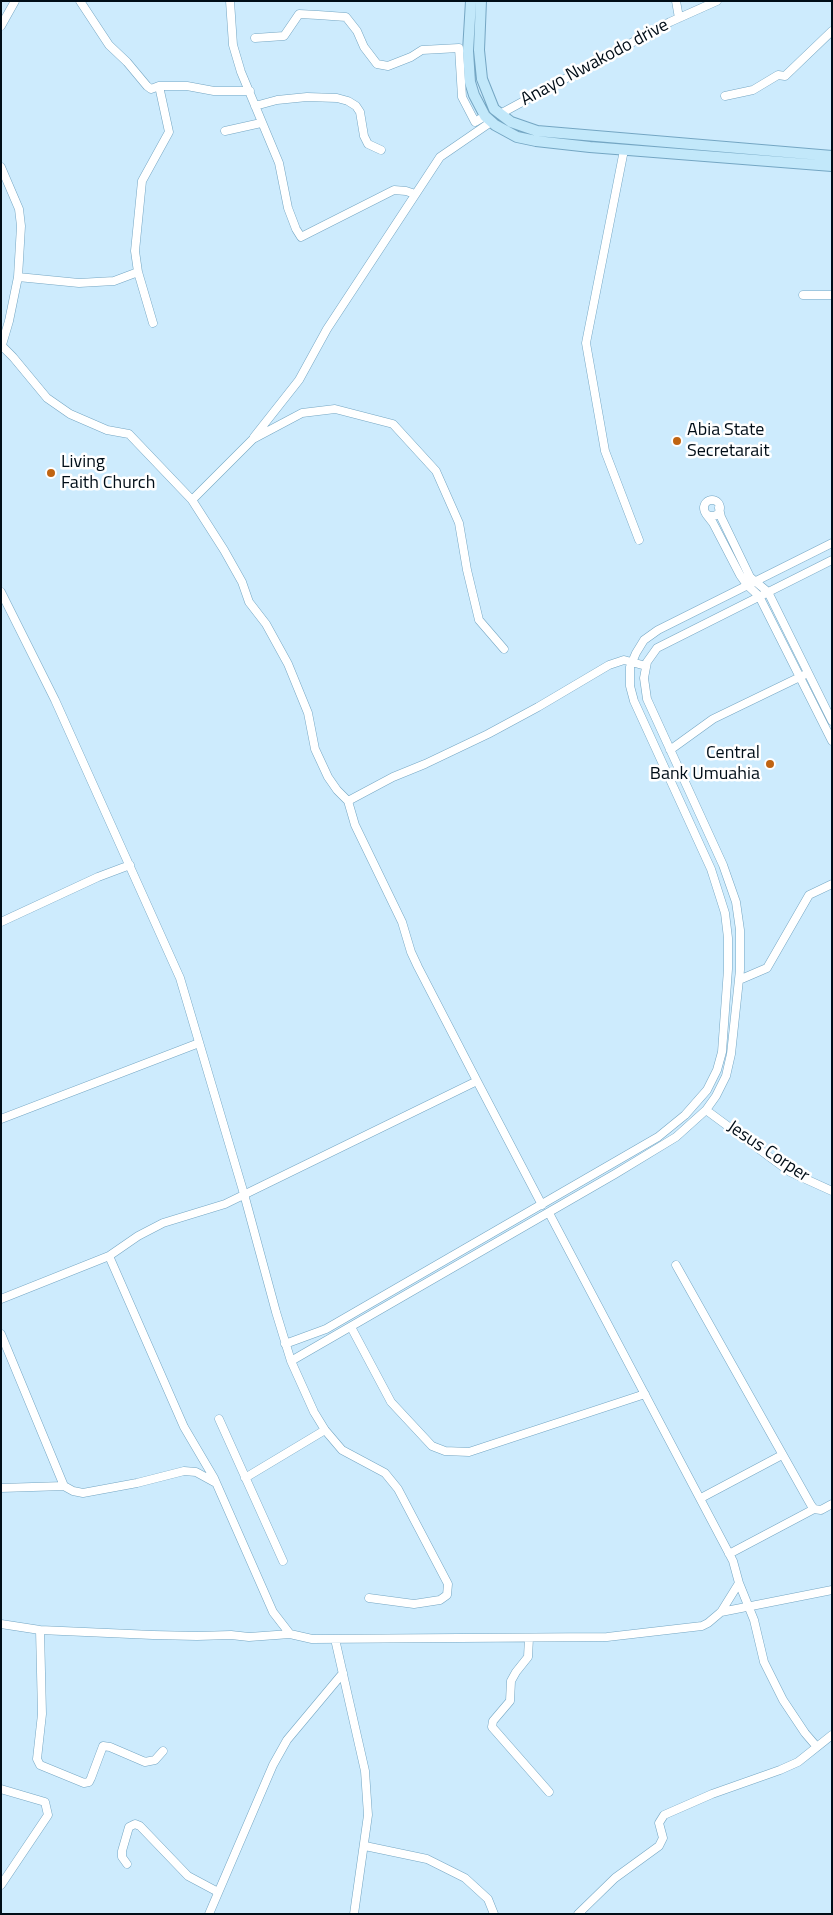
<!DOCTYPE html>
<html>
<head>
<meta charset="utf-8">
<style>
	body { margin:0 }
	#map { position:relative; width:833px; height:1915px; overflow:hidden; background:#cdebfd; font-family:"Titillium Web",sans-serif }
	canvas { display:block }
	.frame { position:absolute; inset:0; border:2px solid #000d17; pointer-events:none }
</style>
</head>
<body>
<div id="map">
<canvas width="833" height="1915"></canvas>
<div class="frame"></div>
</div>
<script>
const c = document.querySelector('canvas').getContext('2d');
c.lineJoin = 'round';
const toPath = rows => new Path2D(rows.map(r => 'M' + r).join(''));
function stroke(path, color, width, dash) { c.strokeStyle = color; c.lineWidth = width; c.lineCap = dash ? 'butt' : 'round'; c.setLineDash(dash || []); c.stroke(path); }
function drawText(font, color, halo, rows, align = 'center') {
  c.font = font + ' "Titillium Web",sans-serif'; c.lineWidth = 5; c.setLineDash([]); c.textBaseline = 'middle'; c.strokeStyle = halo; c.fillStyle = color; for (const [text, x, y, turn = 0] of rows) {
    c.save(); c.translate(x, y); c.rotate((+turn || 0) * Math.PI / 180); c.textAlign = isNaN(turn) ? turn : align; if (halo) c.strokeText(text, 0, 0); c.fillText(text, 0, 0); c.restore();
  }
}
const street = toPath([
	[80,1,109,45,127,62,147,86,151,89,159,86,187,86,214,91,250,91],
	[230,1,233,45,241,72,279,163,288,208,296,229,301,237,394,190,406,191,415,194],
	[676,1,679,18],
	[1,26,15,1],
	[255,38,284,36,299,14,318,15,346,17,357,31,364,47,377,64,388,66,411,57,422,50,459,48,462,97,475,122,485,116],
	[725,96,753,90,778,75,785,76,832,31],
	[255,106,277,100,307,97,337,98,348,101,356,106,360,112,364,136,368,144,381,150],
	[500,114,670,22,717,1],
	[225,131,261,123],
	[624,150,586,343,605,451,639,540],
	[1,167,19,209,21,226,18,277,9,321,1,348],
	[18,277,79,283,114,281,138,272],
	[803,295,832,295],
	[153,323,138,272,135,251,142,181,169,132,159,86],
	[2,346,13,357,47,398,70,414,107,430,129,434,192,500],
	[254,437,299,380,327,329,440,157,491,122],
	'704 508a8 8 0 1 1 16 0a8 8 0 1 1-16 0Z',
	[719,508,721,517,750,577,768,592,832,721],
	[706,514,713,523,740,575,747,585,759,596,832,741],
	[1,592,55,700,180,978,244,1194,276,1312,291,1361,314,1412,325,1430,342,1450,385,1473,398,1489,448,1584,447,1595,440,1600,414,1604,369,1598],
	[670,750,713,719,804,675],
	[348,801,393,777,425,764,488,734,538,707,609,665,624,660,646,666],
	[1,922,98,877,130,865],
	[739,980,767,968,809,895,832,884],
	[477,1081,418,967,411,952,402,922,355,825,348,801,337,790,328,777,315,749,308,713,288,664,266,624,249,602,242,582,224,550,192,500,253,439,302,413,335,409,393,424,436,471,459,523,467,570,479,620,504,649],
	[706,1110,790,1172,832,1191],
	[1,1119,199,1043],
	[109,1256,184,1427,214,1478,273,1612,290,1634,312,1639,607,1637,702,1626,708,1623,721,1612,739,1583,733,1561,549,1213],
	[676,1265,811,1505,814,1509,821,1510,832,1504],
	[1,1299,109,1256,138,1236,163,1223,225,1204,477,1081,542,1205],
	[351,1327,391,1402,432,1446,445,1451,469,1452,645,1394],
	[1,1334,64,1486,73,1491,83,1493,137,1483,184,1471,196,1472,216,1483],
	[285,1344,326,1329,658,1137,685,1115,707,1090,717,1070,722,1052,728,969,728,938,725,913,711,869,634,701,630,686,630,667,636,653,644,640,658,630,832,543],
	[291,1361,615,1174,676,1137,706,1110,716,1096,726,1076,731,1054,740,970,740,930,736,902,723,865,647,699,644,678,647,662,657,648,832,560],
	[219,1419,283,1561],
	[245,1478,325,1430],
	[1,1488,64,1486],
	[701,1498,782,1455],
	[729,1554,814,1509],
	[739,1583,754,1620,764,1662,783,1700,805,1733,817,1747],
	[721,1612,832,1590],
	[1,1624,40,1630,153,1635,197,1636,231,1635,249,1637,290,1634],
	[40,1630,42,1714,37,1759,40,1765,84,1783,89,1782,91,1778,103,1746,110,1747,145,1762,155,1760,163,1751],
	[529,1638,528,1657,516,1672,511,1681,510,1701,493,1721,492,1727,549,1792],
	[335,1639,365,1771,368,1815,354,1914],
	[1,1789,45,1802,48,1815,1,1885],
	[365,1846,427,1859,465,1878,488,1899,494,1914],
	[127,1864,122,1857,122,1851,129,1827,135,1824,140,1826,188,1876,218,1892],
	[209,1914,273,1765,287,1740,343,1673],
	[578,1914,615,1878,659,1846,663,1838,659,1823,664,1815,712,1794,780,1770,798,1762,832,1735]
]);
const secondary = toPath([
	[471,1,468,51,470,82,474,95,485,116,495,125,517,137,536,141,590,147,832,166],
	[481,1,479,50,482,79,494,109,511,122,537,131,832,156]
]);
stroke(street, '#74a6c3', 9);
stroke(secondary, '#74a6c3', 12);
stroke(street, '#fff', 8);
stroke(secondary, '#c2e8fa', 10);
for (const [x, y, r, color] of [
	[677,441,5,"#c06412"],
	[51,473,5,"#c06412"],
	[770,764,5,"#c06412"]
]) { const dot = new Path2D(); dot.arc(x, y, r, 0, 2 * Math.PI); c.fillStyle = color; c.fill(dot); stroke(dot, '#fff', 2); }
drawText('18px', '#000d17', '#fff', [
	["Anayo Nwakodo drive",595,63,-28],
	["Jesus Corper",768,1152,34]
]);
drawText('18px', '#000d17', '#fff', [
	["Abia State",687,431],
	["Secretarait",687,452],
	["Living",61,463],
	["Faith Church",61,484],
	["Central",760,754,"right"],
	["Bank Umuahia",760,775,"right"]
], 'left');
</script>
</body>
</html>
